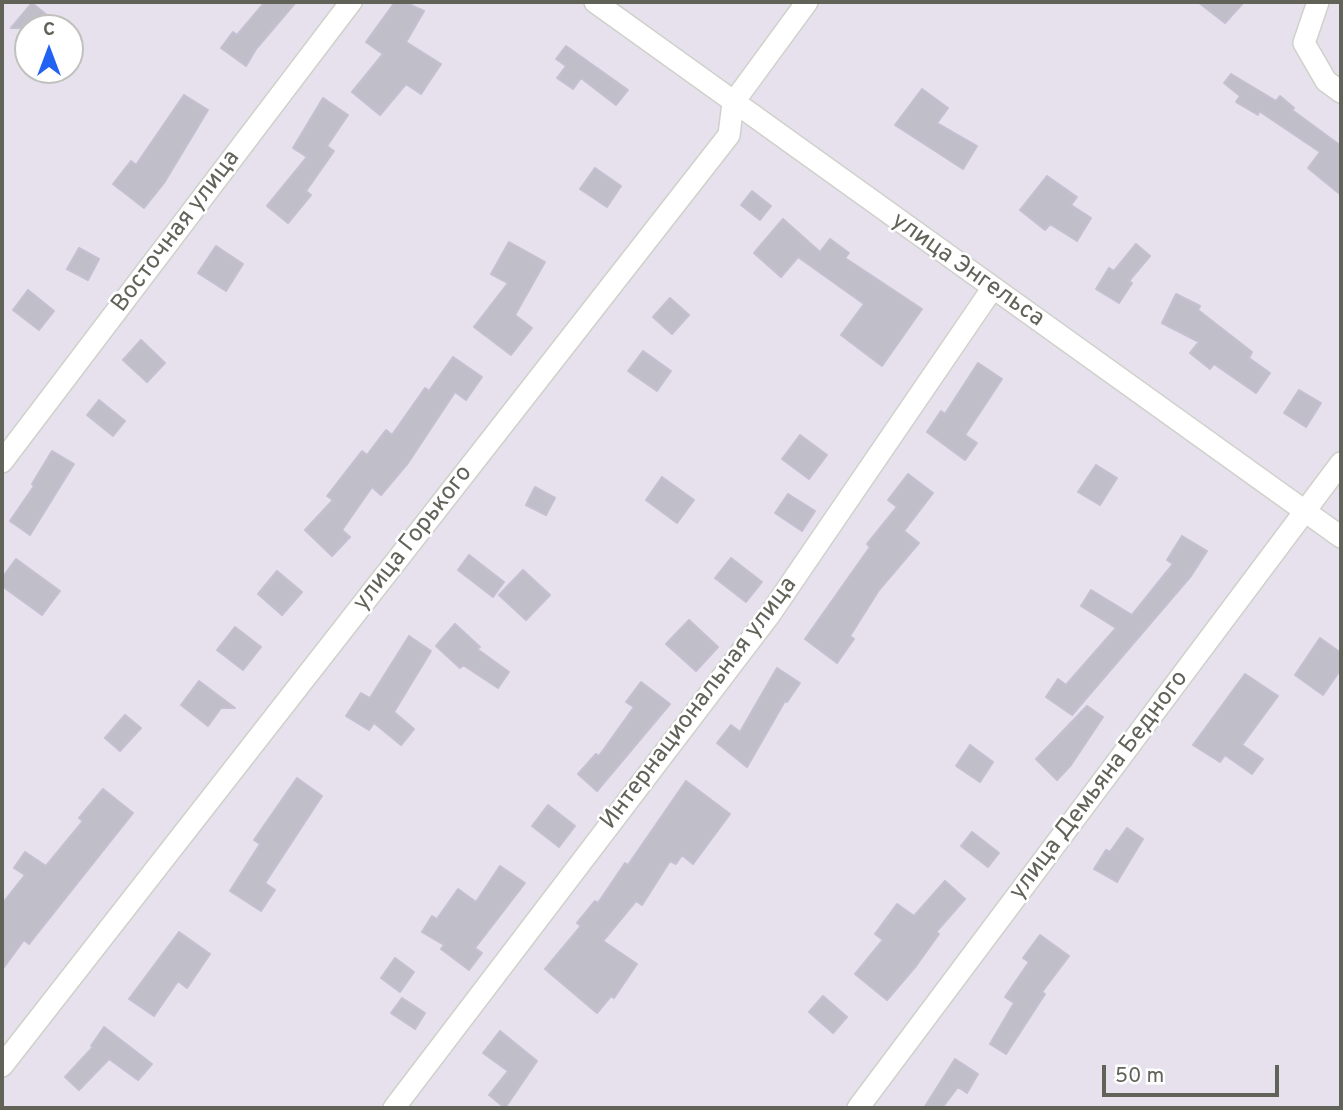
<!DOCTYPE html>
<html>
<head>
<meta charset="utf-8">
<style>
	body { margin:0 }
	#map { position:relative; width:1343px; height:1110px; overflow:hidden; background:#e6e1ed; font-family:Overpass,sans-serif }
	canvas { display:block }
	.frame { position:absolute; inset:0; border:4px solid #616359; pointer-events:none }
	.north { position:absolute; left:14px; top:14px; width:70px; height:70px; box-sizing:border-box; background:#fff; border:2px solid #c0c1bd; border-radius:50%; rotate:0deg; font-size:19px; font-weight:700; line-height:28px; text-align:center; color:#616359 }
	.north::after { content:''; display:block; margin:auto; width:24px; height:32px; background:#2262f2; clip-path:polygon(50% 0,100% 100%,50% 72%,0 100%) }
	.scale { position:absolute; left:1102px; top:1065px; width:177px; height:32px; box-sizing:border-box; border:4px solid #616359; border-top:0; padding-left:9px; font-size:21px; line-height:24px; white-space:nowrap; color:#616359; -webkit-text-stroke:5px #fff; paint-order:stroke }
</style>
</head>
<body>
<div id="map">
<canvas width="1343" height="1110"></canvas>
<div class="frame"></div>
<div class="north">С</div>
<div class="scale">50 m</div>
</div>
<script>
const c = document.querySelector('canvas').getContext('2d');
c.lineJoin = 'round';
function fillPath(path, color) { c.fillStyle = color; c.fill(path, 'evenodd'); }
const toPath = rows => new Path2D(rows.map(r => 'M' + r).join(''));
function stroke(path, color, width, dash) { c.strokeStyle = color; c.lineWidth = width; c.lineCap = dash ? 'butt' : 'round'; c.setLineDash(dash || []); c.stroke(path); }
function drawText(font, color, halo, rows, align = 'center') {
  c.font = font + ' Overpass,sans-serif'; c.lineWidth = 5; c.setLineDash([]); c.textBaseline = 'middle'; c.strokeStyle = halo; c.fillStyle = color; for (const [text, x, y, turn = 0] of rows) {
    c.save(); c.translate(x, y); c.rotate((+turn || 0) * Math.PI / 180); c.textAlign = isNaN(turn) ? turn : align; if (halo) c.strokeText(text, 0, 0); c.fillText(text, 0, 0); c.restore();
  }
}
const building = toPath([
	[265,2,296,2,256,49,246,66,221,48,233,32,237,35,265,2],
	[395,2,404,2,424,11,406,42,441,64,421,94,406,84,380,115,352,92,383,54,366,42,395,2],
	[1198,2,1244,2,1225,23,1198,2],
	[32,3,63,28,11,28,32,3],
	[566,46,628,90,616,105,581,78,573,89,557,78,566,66,556,59,566,46],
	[1231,74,1276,101,1280,96,1294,108,1292,110,1341,146,1341,195,1308,168,1320,152,1259,111,1258,115,1236,102,1240,96,1224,83,1231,74],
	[922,89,948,108,937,123,977,146,963,169,895,125,922,89],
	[184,95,208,110,164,183,144,208,113,184,131,161,136,165,184,95],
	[323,98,348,115,327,146,334,151,306,191,311,195,288,223,267,206,307,157,293,148,323,98],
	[595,168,621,186,607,207,580,189,595,168],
	[1047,176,1077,197,1071,205,1091,218,1077,241,1050,224,1045,230,1020,210,1047,176],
	[752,191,771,206,760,220,741,205,752,191],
	[783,219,820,252,830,239,849,253,845,258,922,309,882,366,841,335,864,304,798,257,781,277,754,253,783,219],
	[509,242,545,262,515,315,532,328,511,355,474,327,508,283,491,274,509,242],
	[1136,244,1150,256,1129,281,1132,283,1119,303,1096,289,1109,268,1114,271,1136,244],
	[216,246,243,264,226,291,198,273,216,246],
	[79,248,99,259,88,280,67,269,79,248],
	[28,290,54,311,39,330,13,310,28,290],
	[1176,294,1200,306,1198,310,1252,352,1249,358,1270,373,1256,393,1214,364,1210,369,1190,353,1199,342,1162,323,1176,294],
	[670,298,689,315,672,334,653,317,670,298],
	[141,340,165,363,147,382,123,360,141,340],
	[643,351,671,371,657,391,628,371,643,351],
	[453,357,482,377,466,400,455,392,408,463,381,495,372,487,342,530,350,537,332,556,305,530,333,500,327,496,362,451,367,455,386,430,392,435,425,388,429,391,453,357],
	[978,363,1002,379,965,435,977,443,965,460,927,432,941,411,945,414,978,363],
	[1299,390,1321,403,1306,427,1284,413,1299,390],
	[99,400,125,421,113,436,87,415,99,400],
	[800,435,827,455,809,479,782,459,800,435],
	[52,451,74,464,30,535,10,521,34,486,32,484,52,451],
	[1096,465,1117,478,1100,505,1078,492,1096,465],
	[908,474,933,493,904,531,919,543,879,590,850,636,854,639,837,663,805,639,870,547,867,544,897,507,888,500,908,474],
	[662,477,694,500,677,523,646,500,662,477],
	[535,487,555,498,546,515,526,505,535,487],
	[788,494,815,511,802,531,775,513,788,494],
	[1182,536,1207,551,1191,576,1072,715,1046,697,1058,679,1066,685,1116,628,1081,606,1091,590,1132,615,1173,564,1167,560,1182,536],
	[469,555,504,582,493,597,458,570,469,555],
	[731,558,762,582,746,602,715,578,731,558],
	[16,559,60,591,42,615,2,586,2,578,16,559],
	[523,570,550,595,526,620,499,595,523,570],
	[277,571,302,592,282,615,258,594,277,571],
	[689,620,718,647,696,671,666,644,689,620],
	[455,624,480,647,477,649,509,672,498,688,463,665,460,668,436,646,455,624],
	[235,627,261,647,243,670,217,650,235,627],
	[409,636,431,651,394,712,414,729,401,745,374,723,369,730,346,716,361,693,370,698,409,636],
	[1320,638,1341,653,1341,669,1323,695,1295,675,1320,638],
	[777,668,800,683,787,702,785,701,747,767,717,743,731,725,740,732,777,668],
	[1245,674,1278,696,1242,745,1263,759,1252,774,1225,755,1220,762,1193,745,1245,674],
	[199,681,235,708,221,708,208,726,181,705,199,681],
	[641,682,670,704,597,791,578,774,596,754,599,756,634,707,626,702,641,682],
	[1087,706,1103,717,1071,765,1057,780,1036,759,1087,706],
	[125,715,141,728,120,751,105,738,125,715],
	[970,745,993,762,980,782,956,766,970,745],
	[297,778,322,796,265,883,275,890,261,911,230,891,260,844,254,840,297,778],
	[686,781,730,814,693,864,682,855,676,864,670,861,642,905,636,901,603,941,637,964,614,998,611,996,597,1013,545,969,581,926,577,923,595,901,598,903,625,863,628,865,686,781],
	[103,789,133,813,29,944,24,940,2,970,2,904,25,875,14,868,25,852,46,866,83,821,79,818,103,789],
	[548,805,575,826,559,847,532,826,548,805],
	[1127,828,1143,839,1117,882,1094,869,1106,850,1110,852,1127,828],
	[972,832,999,853,988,867,961,846,972,832],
	[500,866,525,883,475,948,482,953,469,970,441,949,444,945,422,932,432,916,437,919,458,889,476,902,500,866],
	[945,881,965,899,936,932,939,934,916,966,887,1000,855,974,883,940,875,934,897,904,914,916,945,881],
	[179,932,210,954,187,988,178,981,154,1016,129,999,179,932],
	[1040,935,1069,956,1042,992,1045,994,1006,1054,990,1044,1014,1003,1005,997,1029,962,1023,958,1040,935],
	[395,958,414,972,400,992,381,978,395,958],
	[823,996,847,1017,833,1033,809,1012,823,996],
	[402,998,425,1013,415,1029,391,1013,402,998],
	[104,1027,152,1064,138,1080,109,1059,79,1090,65,1077,93,1047,91,1046,104,1027],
	[500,1031,537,1061,505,1108,489,1095,508,1071,483,1053,500,1031],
	[955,1059,978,1074,967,1093,958,1087,942,1108,924,1108,955,1059]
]);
fillPath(building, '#c0bec8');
stroke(building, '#c5bfd2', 2);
const minor = toPath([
	[595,2,1341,537],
	[1318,2,1304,43,1326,81,1341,92],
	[2,462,351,2],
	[2,1066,729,135,733,103,807,2],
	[394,1108,768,617,992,289],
	[858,1108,1341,463]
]);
stroke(minor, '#cfd1ca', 24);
stroke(minor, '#fff', 21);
drawText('24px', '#616359', '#fff', [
	["Восточная улица",177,232,-53],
	["улица Энгельса",967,271,35],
	["улица Горького",414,539,-52],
	["Интернациональная улица",700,704,-53],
	["улица Демьяна Бедного",1100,786,-53]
]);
</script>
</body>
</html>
